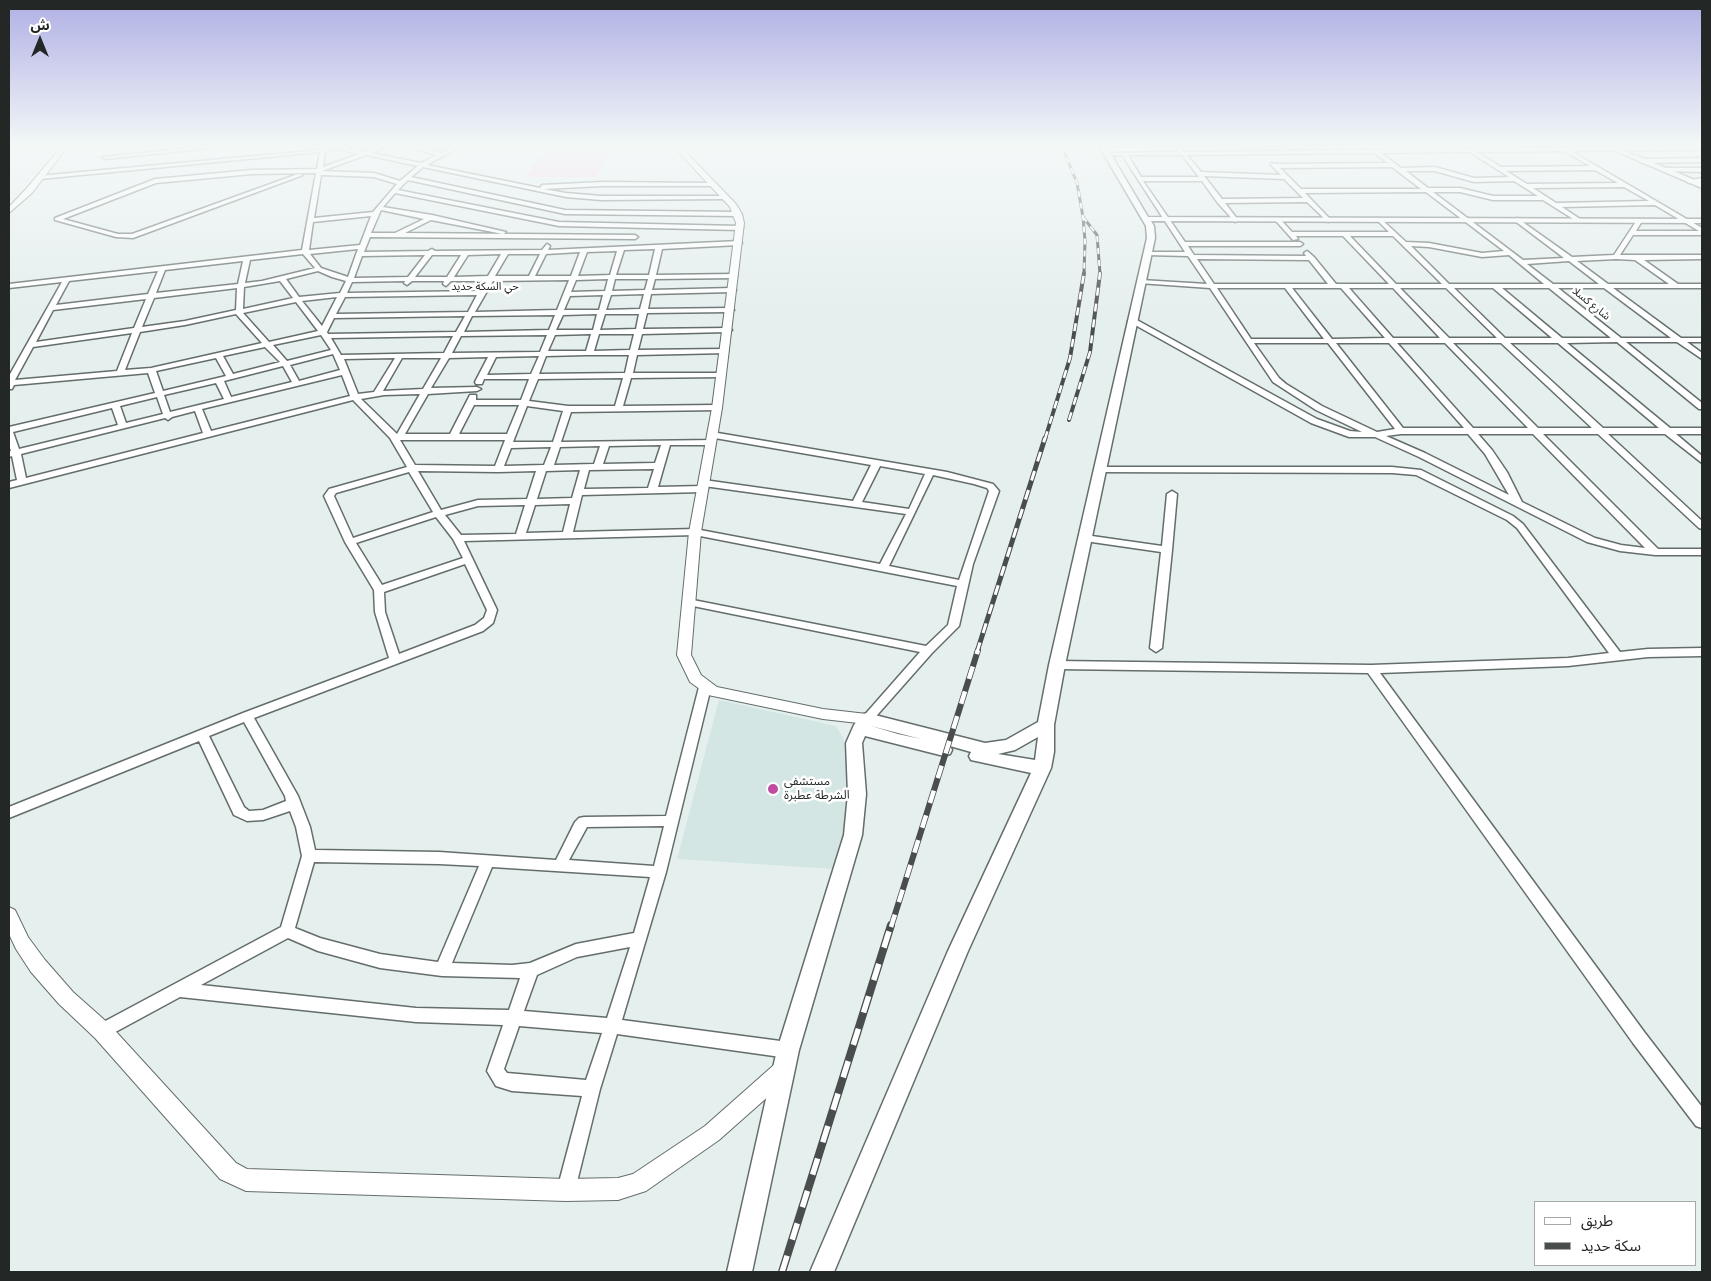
<!DOCTYPE html>
<html>
<head>
<meta charset="utf-8">
<style>
	body { margin:0 }
	#map { position:relative; width:1711px; height:1281px; overflow:hidden; background:#e5efee; font-family:"DM Sans","Noto Sans Arabic",sans-serif }
	canvas { display:block }
	.frame { position:absolute; inset:0; border:10px solid #232726; pointer-events:none }
	.legend { position:absolute; left:1534px; top:1201px; width:162px; height:65px; box-sizing:border-box; background:#fff; border:1px solid #a7a9a8; margin:0; padding:6px 9px; list-style:none; font-size:15px; color:#232726 }
	.legend li { display:flex; align-items:center; gap:10px; height:25px }
	.legend b { width:25px; border:1px solid #a7a9a8 }
	.north { position:absolute; left:15px; top:15px; width:50px; height:50px; -webkit-text-stroke:4px #fff; paint-order:stroke; rotate:0deg; font-size:14px; font-weight:700; line-height:20px; text-align:center; color:#232726 }
	.north::after { content:''; display:block; margin:auto; width:18px; height:22px; background:#232726; clip-path:polygon(50% 0,100% 100%,50% 72%,0 100%) }
</style>
</head>
<body>
<div id="map">
<canvas width="1711" height="1281"></canvas>
<div class="frame"></div>
<ul class="legend">
<li><b style="height:6px;background:#fff"></b>طريق</li>
<li><b style="height:6px;background:#494e4d"></b>سكة حديد</li>
</ul>
<div class="north">ش</div>
</div>
<script>
const c = document.querySelector('canvas').getContext('2d');
c.lineJoin = 'round';
function fillPath(path, color) { c.fillStyle = color; c.fill(path, 'evenodd'); }
const toPath = rows => new Path2D(rows.map(r => 'M' + r).join(''));
function stroke(path, color, width, dash) { c.strokeStyle = color; c.lineWidth = width; c.lineCap = dash ? 'butt' : 'round'; c.setLineDash(dash || []); c.stroke(path); }
function drawText(font, color, halo, rows, align = 'center') {
  c.font = font + ' "DM Sans","Noto Sans Arabic",sans-serif'; c.lineWidth = 5; c.setLineDash([]); c.textBaseline = 'middle'; c.strokeStyle = halo; c.fillStyle = color; for (const [text, x, y, turn = 0] of rows) {
    c.save(); c.translate(x, y); c.rotate((+turn || 0) * Math.PI / 180); c.textAlign = isNaN(turn) ? turn : align; if (halo) c.strokeText(text, 0, 0); c.fillText(text, 0, 0); c.restore();
  }
}
fillPath(toPath([
	[719,700,836,726,843,737,849,775,847,834,835,869,677,859]
]), '#d3e6e3');
fillPath(toPath([
	[548,146,614,146,596,177,525,177]
]), '#fec8eb');
const minor = toPath([
	[210,146,231,146,105,159,102,157,210,146],
	[327,146,338,146,365,152,380,146,388,146,371,153,421,163,437,155,405,146,415,146,442,153,454,146,461,146,427,165,540,188,542,185,602,182,712,183,714,186,602,186,544,189,566,193,601,196,725,196,727,197,727,199,601,200,566,197,423,167,411,177,565,210,738,212,741,214,738,216,565,214,408,180,398,190,559,222,740,226,743,228,740,230,559,226,395,193,383,207,432,215,506,232,503,234,431,220,405,233,635,235,638,237,635,239,370,237,364,252,428,251,432,249,435,251,542,250,547,244,550,246,548,250,739,241,742,243,739,245,662,249,656,275,734,274,737,276,734,278,655,279,652,290,732,288,736,290,732,292,651,294,648,309,730,308,734,310,730,312,647,313,643,329,728,328,732,330,728,332,642,334,638,350,724,349,728,351,727,353,637,355,633,373,721,373,725,375,724,377,631,378,623,406,717,405,721,408,720,410,571,412,561,442,714,440,714,444,711,445,670,445,658,487,703,486,708,489,703,492,582,495,573,532,695,529,880,564,906,514,704,486,699,483,704,480,853,501,871,465,709,437,709,433,712,432,947,472,993,484,999,491,973,564,959,626,932,653,871,722,867,723,863,722,861,719,920,652,688,605,683,602,688,599,926,646,948,625,957,586,695,535,464,541,497,610,493,623,483,631,254,718,298,796,310,827,315,850,439,852,556,860,575,822,579,818,584,817,666,816,699,687,701,684,705,683,709,684,711,687,666,872,622,1020,788,1042,794,1044,796,1050,794,1056,788,1058,617,1034,600,1089,575,1190,572,1196,566,1199,560,1196,557,1190,582,1096,512,1091,496,1086,487,1071,503,1025,416,1022,180,997,108,1036,102,1039,96,1036,94,1031,96,1026,281,927,302,856,296,827,290,811,263,820,247,821,234,815,199,741,9,818,9,807,243,713,389,658,375,612,374,590,345,542,324,496,329,489,407,467,390,438,353,400,9,488,9,482,17,480,12,456,9,457,9,451,11,451,9,445,9,427,155,393,148,373,14,385,12,389,9,389,9,376,62,282,9,288,9,284,302,250,316,173,252,174,156,183,63,219,118,234,132,234,298,174,303,175,133,238,116,237,55,220,55,218,155,179,252,170,317,169,320,152,40,179,38,176,331,149,331,151,325,152,323,167,359,154,327,146],
	[366,155,418,166,400,181,374,173,322,171,366,155],
	[321,175,374,177,397,184,373,212,314,218,321,175],
	[381,210,424,219,395,233,371,233,381,210],
	[371,216,360,245,309,250,313,222,371,216],
	[358,249,348,277,321,268,310,254,358,249],
	[655,249,649,275,616,275,624,250,655,249],
	[617,251,610,275,578,276,587,252,617,251],
	[580,252,571,276,535,276,546,254,580,252],
	[303,254,315,268,262,281,245,283,250,260,303,254],
	[501,254,488,276,454,277,468,255,501,254],
	[508,254,540,254,529,276,495,276,508,254],
	[425,255,408,277,354,278,362,256,425,255],
	[432,255,461,255,447,277,415,277,432,255],
	[243,261,238,284,156,293,165,270,243,261],
	[158,271,148,294,56,305,69,281,158,271],
	[318,271,332,277,346,281,340,293,299,297,286,279,318,271],
	[608,279,605,291,571,292,576,280,608,279],
	[615,279,648,279,645,290,612,291,615,279],
	[569,280,557,310,475,312,493,281,569,280],
	[280,281,293,298,243,309,244,287,280,281],
	[405,281,404,283,407,285,412,281,444,281,443,284,446,286,451,281,486,281,480,291,347,293,352,282,405,281],
	[237,288,236,310,185,321,142,327,154,298,237,288],
	[644,294,640,309,606,310,611,295,644,294],
	[477,295,468,312,336,314,345,297,477,295],
	[603,295,599,310,564,310,570,296,603,295],
	[337,297,322,326,302,301,337,297],
	[146,299,134,328,36,342,53,310,146,299],
	[296,302,318,331,269,342,243,313,296,302],
	[236,314,262,343,151,368,125,370,140,332,185,325,236,314],
	[597,314,593,330,556,330,563,315,597,314],
	[605,314,639,314,636,329,600,330,605,314],
	[555,315,549,330,464,332,472,316,555,315],
	[465,316,456,332,328,334,327,332,334,318,465,316],
	[132,333,117,371,15,380,33,347,132,333],
	[591,334,586,351,548,351,555,335,591,334],
	[599,334,634,334,630,350,594,351,599,334],
	[321,335,331,350,287,361,273,345,321,335],
	[547,335,540,352,452,353,461,336,547,335],
	[453,336,444,353,341,355,331,338,453,336],
	[265,347,280,362,233,374,223,356,265,347],
	[333,354,340,370,299,381,290,365,333,354],
	[586,355,629,355,625,373,539,374,546,356,586,355],
	[539,356,531,374,487,375,496,357,539,356],
	[488,357,475,382,476,384,482,384,484,379,529,379,521,400,476,400,476,395,470,395,450,434,405,434,428,394,477,391,481,389,477,387,431,388,449,358,488,357],
	[216,358,226,376,163,391,156,371,216,358],
	[395,358,374,392,358,394,344,359,395,358],
	[402,358,441,358,423,389,383,391,402,358],
	[283,366,292,382,231,397,224,381,283,366],
	[342,375,350,396,211,431,202,409,342,375],
	[623,378,615,406,568,406,529,401,538,379,623,378],
	[216,383,224,399,170,412,164,395,216,383],
	[420,394,397,434,361,399,384,395,420,394],
	[157,397,163,414,126,423,120,406,157,397],
	[474,405,519,405,507,434,459,434,474,405],
	[527,406,563,411,553,442,513,442,527,406],
	[112,408,118,425,19,449,13,432,112,408],
	[195,411,203,433,26,478,21,454,165,418,168,420,172,417,195,411],
	[400,440,505,440,495,466,415,465,400,440],
	[661,445,655,463,603,464,609,446,661,445],
	[600,446,594,464,554,465,560,447,600,446],
	[551,447,544,465,504,466,511,448,551,447],
	[880,466,925,474,909,509,862,502,880,466],
	[654,469,648,488,584,489,589,470,654,469],
	[580,470,572,498,537,499,546,471,580,470],
	[418,471,498,472,536,471,527,499,478,500,441,510,418,471],
	[409,472,433,512,353,538,334,496,336,493,409,472],
	[933,475,974,484,987,488,989,491,959,580,889,566,933,475],
	[570,504,563,532,526,533,535,505,570,504],
	[525,505,516,534,461,535,445,515,478,506,525,505],
	[436,517,453,539,463,558,382,585,356,543,436,517],
	[465,564,487,610,484,618,475,625,399,654,385,612,384,592,465,564],
	[244,722,285,796,286,801,263,810,249,811,244,807,209,736,244,722],
	[664,826,654,866,569,860,587,827,664,826],
	[314,862,439,864,479,866,438,962,380,954,320,938,295,928,314,862],
	[492,867,650,877,634,933,576,944,530,963,512,965,452,963,492,867],
	[288,938,318,951,380,968,442,976,520,978,509,1010,416,1008,201,985,288,938],
	[630,947,607,1018,524,1011,537,975,577,957,630,947],
	[519,1026,602,1033,586,1080,507,1073,504,1069,519,1026],
	[1702,146,1702,150,1571,151,1702,228,1702,235,1633,235,1620,255,1702,255,1702,259,1644,260,1678,284,1702,284,1702,288,1613,288,1681,338,1702,338,1702,342,1687,342,1702,353,1702,359,1677,342,1626,342,1702,403,1702,409,1699,409,1617,342,1567,343,1670,428,1702,428,1702,434,1676,434,1702,456,1702,463,1665,434,1608,434,1702,521,1702,529,1699,528,1598,434,1543,434,1658,549,1702,549,1702,555,1655,555,1620,551,1587,542,1419,457,1375,437,1349,437,1311,423,1128,321,1135,319,1317,419,1350,431,1362,432,1316,410,1273,382,1210,288,1139,283,1138,282,1141,280,1207,284,1188,256,1146,255,1145,254,1148,252,1185,252,1122,155,1106,156,1104,153,1179,152,1177,149,1180,147,1185,152,1702,146],
	[1564,151,1590,166,1501,167,1477,152,1564,151],
	[1470,152,1509,177,1474,178,1435,167,1401,168,1381,153,1470,152],
	[1374,153,1388,163,1276,164,1271,163,1271,165,1281,175,1201,172,1187,155,1374,153],
	[1128,155,1182,155,1199,177,1141,177,1128,155],
	[1392,167,1421,189,1301,189,1280,168,1392,167],
	[1595,170,1618,183,1527,184,1506,171,1595,170],
	[1406,171,1435,171,1474,182,1514,181,1538,196,1493,196,1460,188,1428,188,1406,171],
	[1204,176,1284,179,1303,198,1222,199,1204,176],
	[1143,181,1202,181,1217,202,1235,222,1238,220,1225,203,1307,202,1328,222,1331,220,1330,219,1305,193,1426,192,1504,251,1482,253,1429,243,1406,242,1380,218,1377,220,1389,232,1292,232,1280,219,1276,219,1276,221,1293,240,1298,239,1296,236,1343,236,1389,284,1336,284,1314,257,1307,251,1304,253,1306,256,1194,255,1188,246,1300,246,1303,244,1300,242,1185,242,1143,181],
	[1624,187,1649,201,1556,203,1533,188,1624,187],
	[1433,192,1460,192,1493,200,1543,200,1578,222,1581,220,1580,219,1562,207,1655,205,1699,231,1636,231,1642,221,1639,219,1637,220,1614,255,1572,257,1517,218,1514,220,1515,221,1564,258,1523,260,1433,192],
	[1350,236,1393,236,1442,284,1396,284,1350,236],
	[1411,246,1429,247,1482,257,1509,255,1544,284,1449,284,1411,246],
	[1197,259,1309,260,1328,284,1214,284,1197,259],
	[1616,259,1635,260,1669,284,1608,284,1577,261,1616,259],
	[1569,261,1599,284,1553,284,1527,264,1569,261],
	[1217,288,1285,288,1324,339,1251,339,1217,288],
	[1292,288,1341,288,1385,338,1332,339,1292,288],
	[1349,288,1393,288,1440,338,1393,338,1349,288],
	[1400,288,1446,288,1497,338,1449,338,1400,288],
	[1454,288,1493,288,1552,338,1505,338,1454,288],
	[1502,288,1549,288,1611,338,1562,338,1502,288],
	[1558,288,1604,288,1671,338,1621,338,1558,288],
	[1254,343,1328,343,1395,429,1377,432,1322,406,1286,384,1279,378,1254,343],
	[1336,343,1389,343,1464,428,1403,428,1336,343],
	[1397,343,1445,343,1528,428,1473,428,1397,343],
	[1453,343,1501,343,1592,428,1538,428,1453,343],
	[1510,343,1558,343,1659,428,1603,428,1510,343],
	[1401,434,1468,434,1485,454,1509,495,1425,453,1386,436,1401,434],
	[1478,434,1533,434,1645,548,1621,545,1595,538,1522,502,1507,472,1492,450,1478,434],
	[1702,158,1702,162,1642,163,1639,161,1642,159,1702,158],
	[1665,168,1702,168,1702,172,1663,171,1665,168],
	[1702,178,1702,182,1689,183,1686,181,1702,178],
	[1099,467,1392,467,1421,470,1513,516,1523,524,1620,652,1648,649,1702,648,1702,656,1648,657,1568,666,1380,673,1645,1033,1702,1107,1702,1128,1696,1126,1633,1043,1368,673,1057,669,1051,665,1057,661,1371,665,1568,658,1609,653,1517,528,1507,520,1416,475,1392,473,1096,472,1094,470,1099,467],
	[1172,491,1177,494,1172,550,1162,648,1156,652,1150,648,1161,552,1085,541,1080,538,1085,535,1162,546,1167,494,1172,491]
]);
const tertiary = toPath([
	[62,146,68,146,32,193,9,213,9,207,26,189,62,146],
	[673,146,680,146,736,204,742,214,744,223,722,408,701,532,691,655,701,675,717,687,823,709,867,714,872,715,874,719,872,723,867,724,823,719,708,695,690,682,677,655,689,532,712,408,736,223,730,207,673,146],
	[9,907,15,910,28,937,45,960,73,992,109,1024,236,1163,247,1169,566,1179,618,1178,633,1174,705,1126,775,1064,782,1061,789,1064,792,1071,789,1078,719,1140,646,1191,618,1200,566,1201,246,1191,220,1179,95,1038,59,1004,31,972,16,949,9,934,9,907]
]);
const secondary = toPath([
	[1099,146,1106,146,1148,217,1702,219,1702,223,1151,221,1154,226,1155,238,1065,665,1054,725,1054,752,1051,768,968,951,834,1272,810,1272,948,951,1031,773,971,760,969,756,971,752,950,746,952,750,950,754,944,756,865,736,862,743,866,794,862,835,799,1050,752,1272,727,1272,777,1050,844,835,848,794,846,743,854,725,861,715,867,713,985,743,1006,740,1038,722,1049,665,1147,238,1146,226,1099,146],
	[871,726,921,739,898,734,871,726],
	[1038,737,1035,760,998,754,1015,750,1038,737],
	[1604,146,1613,146,1702,183,1702,188,1604,146]
]);
stroke(minor, '#646d6c', 3);
stroke(tertiary, '#646d6c', 2);
stroke(secondary, '#646d6c', 3);
fillPath(minor, '#fff');
fillPath(tertiary, '#fff');
fillPath(secondary, '#fff');
const railFar4 = toPath([
	[1062,146,1077,183,1083,217,1085,241,1084,274],
	[1083,217,1097,235,1100,274]
]);
const railFar3 = toPath([
	[1069,420,1090,352,1100,273],
	[1045,439,1070,358,1084,273]
]);
const railFar2 = toPath([
	[977,652,1045,438]
]);
const railFar1 = toPath([
	[891,927,978,650]
]);
const rail = toPath([
	[782,1272,891,925]
]);
stroke(railFar4, '#494e4d', 3);
stroke(railFar3, '#494e4d', 4);
stroke(railFar2, '#494e4d', 5);
stroke(railFar1, '#494e4d', 6);
stroke(rail, '#494e4d', 8);
stroke(railFar4, '#fff', 2, [6]);
stroke(railFar3, '#fff', 2.5, [8]);
stroke(railFar2, '#fff', 3, [10]);
stroke(railFar1, '#fff', 4.5, [13]);
stroke(rail, '#fff', 5.5, [17]);
const sky = c.createLinearGradient(0, 0, 0, 325);
sky.addColorStop(0, '#b0b0e5');
sky.addColorStop(0.45, '#f3f8f7');
sky.addColorStop(1, '#f3f8f700');
c.fillStyle = sky;
c.fillRect(0, 0, 1711, 325);
for (const [x, y, r, color] of [
	[773,789,6,"#c14ba2"]
]) { const dot = new Path2D(); dot.arc(x, y, r, 0, 2 * Math.PI); c.fillStyle = color; c.fill(dot); stroke(dot, '#fff', 2); }
drawText('11px', '#232726', '#fff', [
	["حي السكة حديد",485,287]
]);
drawText('11px', '#232726', '#fff', [
	["شارع كسلا",1591,304,39]
]);
drawText('12px', '#232726', '#fff', [
	["مستشفى",784,782],
	["الشرطة عطبرة",784,796]
], 'left');
</script>
</body>
</html>
